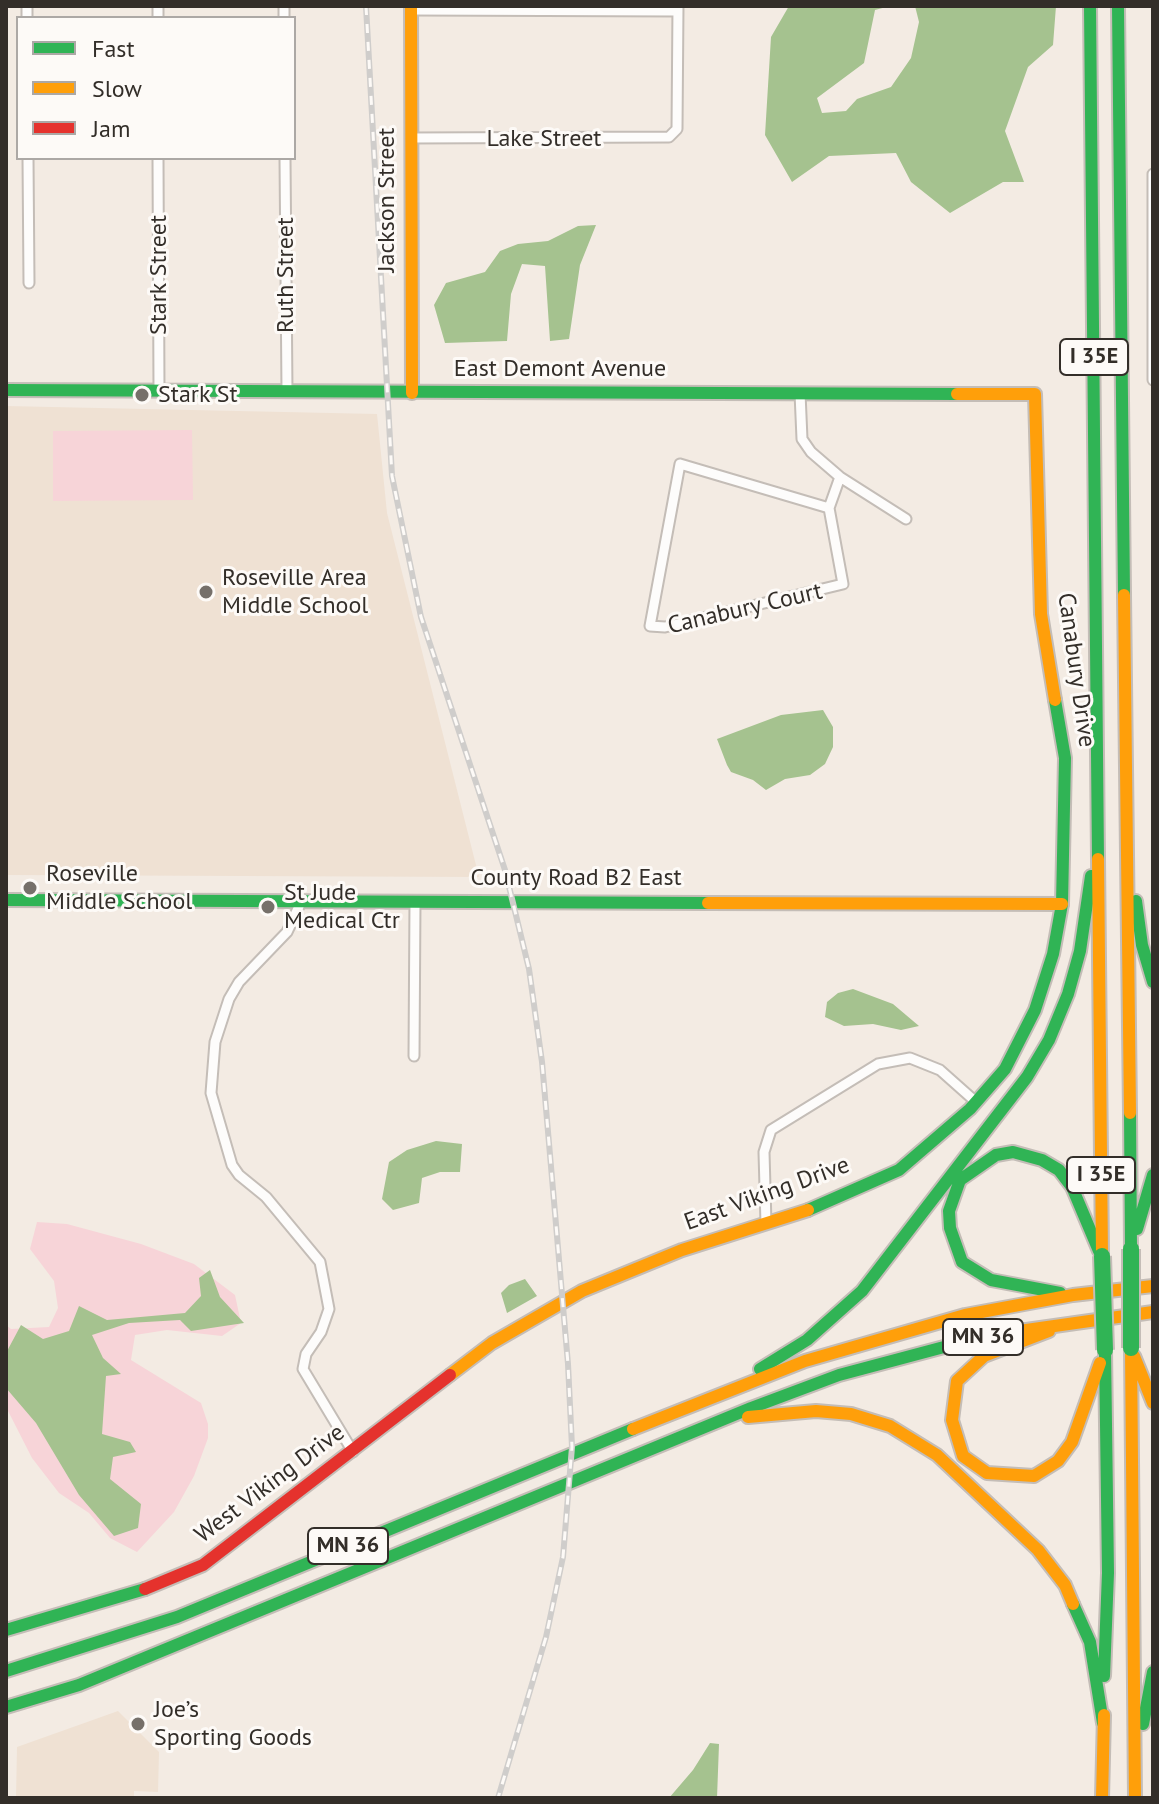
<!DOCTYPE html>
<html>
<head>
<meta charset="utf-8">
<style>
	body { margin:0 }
	#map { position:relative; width:1159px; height:1804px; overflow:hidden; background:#f3ebe3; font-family:"PT Sans",sans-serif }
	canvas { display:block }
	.frame { position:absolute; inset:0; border:8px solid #332e29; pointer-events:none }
	.legend { position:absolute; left:16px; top:16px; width:280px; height:144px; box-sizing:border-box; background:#fdfaf7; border:2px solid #aca8a5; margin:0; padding:10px 14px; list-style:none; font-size:24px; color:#332e29 }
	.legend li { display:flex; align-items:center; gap:16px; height:40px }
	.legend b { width:40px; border:2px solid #aca8a5 }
</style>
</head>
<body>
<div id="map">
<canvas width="1159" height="1804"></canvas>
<div class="frame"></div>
<ul class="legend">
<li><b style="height:10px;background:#30b455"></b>Fast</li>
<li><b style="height:10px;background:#ff9f0a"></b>Slow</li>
<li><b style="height:10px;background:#e5322d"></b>Jam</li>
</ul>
</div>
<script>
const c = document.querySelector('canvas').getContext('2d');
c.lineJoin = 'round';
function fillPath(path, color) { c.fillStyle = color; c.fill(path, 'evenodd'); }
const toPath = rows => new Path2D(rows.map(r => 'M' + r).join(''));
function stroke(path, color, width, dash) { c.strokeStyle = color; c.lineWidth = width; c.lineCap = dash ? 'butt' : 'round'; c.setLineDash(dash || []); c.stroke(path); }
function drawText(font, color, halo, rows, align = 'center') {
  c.font = font + ' "PT Sans",sans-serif'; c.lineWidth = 6; c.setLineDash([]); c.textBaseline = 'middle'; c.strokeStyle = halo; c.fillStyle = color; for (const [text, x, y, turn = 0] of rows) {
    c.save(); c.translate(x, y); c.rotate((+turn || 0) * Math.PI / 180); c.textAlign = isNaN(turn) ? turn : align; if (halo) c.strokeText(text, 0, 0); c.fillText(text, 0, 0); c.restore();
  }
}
fillPath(toPath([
	[6,406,377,414,387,513,479,877,6,875],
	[118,1711,159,1752,158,1792,134,1791,134,1798,16,1798,17,1747]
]), '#efe1d3');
fillPath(toPath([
	[192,430,193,500,53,501,53,431],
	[37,1222,67,1224,141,1244,194,1264,235,1295,241,1323,222,1336,167,1330,135,1335,131,1360,201,1403,208,1424,208,1438,194,1476,174,1512,137,1552,110,1538,89,1513,59,1493,32,1458,6,1407,6,1325,11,1329,49,1327,58,1308,54,1281,30,1249]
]), '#f7d4d8');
fillPath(toPath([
	[789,6,890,6,875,10,864,63,817,98,822,113,846,111,857,99,891,87,911,58,919,22,915,6,1056,6,1053,45,1028,67,1005,131,1024,182,1003,182,950,213,911,182,896,153,829,156,792,182,765,135,771,37],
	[596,225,580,265,569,339,550,341,545,266,522,264,511,294,507,341,445,343,434,305,446,283,485,272,500,251,518,244,548,241,578,226],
	[823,710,833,727,833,747,825,764,810,775,785,779,766,790,753,780,731,772,727,765,717,739,781,715],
	[853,989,893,1004,919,1026,901,1030,873,1024,844,1026,825,1017,827,1002,838,993],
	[436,1141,462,1144,460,1172,440,1172,422,1178,419,1203,393,1210,382,1199,389,1162,407,1150],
	[210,1270,220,1297,244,1323,191,1331,180,1320,129,1323,92,1335,103,1358,121,1374,106,1376,102,1434,130,1442,136,1452,113,1457,110,1479,141,1504,138,1528,114,1536,79,1495,36,1423,6,1388,6,1353,21,1325,43,1339,69,1331,79,1306,107,1320,185,1313,201,1296,199,1278],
	[525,1279,537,1296,507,1313,501,1293,509,1285],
	[710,1743,719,1744,717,1798,669,1798,693,1770]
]), '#a5c28f');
const street = toPath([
	[27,6,27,18],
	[158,6,158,18],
	[284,6,284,18],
	[411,10,678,11],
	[411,138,669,137,677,129,678,6],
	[28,158,29,283],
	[158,158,159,391],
	[285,158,287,392],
	[1153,174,1153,380],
	[800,393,802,439,811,452,840,477,906,519],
	[680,464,829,508,843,584,665,627,650,626,680,464],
	[829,508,840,477],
	[301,902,287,932,239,982,229,999,215,1042,211,1093,232,1165,239,1175,266,1197,320,1262,329,1309,321,1332,306,1354,303,1369,353,1452],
	[414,1056,415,901],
	[766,1224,764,1152,771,1130,878,1064,910,1058,940,1070,976,1102]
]);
const fast = toPath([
	[1090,6,1098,859],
	[1118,6,1124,595],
	[6,390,957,394],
	[6,900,708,903],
	[1136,901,1142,945,1153,982],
	[1130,1113,1131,1249],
	[808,1210,899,1170,970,1109,1005,1069,1035,1010,1053,954,1062,904,1065,758,1055,700],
	[1137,1229,1153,1175],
	[1060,1293,991,1280,962,1262,950,1228,949,1211,960,1180,996,1155,1013,1152,1042,1160,1059,1170,1072,1187,1099,1251],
	[760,1369,807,1340,862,1291,1027,1077,1049,1040,1068,994,1080,951,1091,876],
	[1073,1604,1090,1642,1103,1723],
	[6,1630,145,1589],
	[6,1671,177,1617,633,1429],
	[1104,1676,1108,1573,1105,1350],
	[6,1707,79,1685,751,1408,839,1375,959,1343],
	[1143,1724,1153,1672]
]);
const slow = toPath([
	[411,6,412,393],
	[957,394,1035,394,1041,614,1055,700],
	[1124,595,1130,1113],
	[1098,859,1102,1256],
	[708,903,1062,904],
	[1049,1331,984,1356,957,1381,952,1420,963,1456,987,1473,1034,1476,1058,1461,1072,1442,1100,1363],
	[959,1343,991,1335,1153,1312],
	[1131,1348,1135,1798],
	[1134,1356,1153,1403],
	[450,1375,492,1343,582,1291,682,1250,808,1210],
	[748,1417,816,1411,851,1414,890,1426,937,1455,1038,1550,1065,1585,1073,1604],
	[633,1429,805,1361,965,1315,1073,1295,1153,1286],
	[1102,1798,1104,1715]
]);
const jam = toPath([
	[145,1589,203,1565,450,1375]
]);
stroke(street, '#c4bdb7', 13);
stroke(fast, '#c4bdb7', 16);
stroke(slow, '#c4bdb7', 16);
stroke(jam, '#c4bdb7', 16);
stroke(street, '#fdfcfb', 9);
stroke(fast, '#30b455', 12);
stroke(slow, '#ff9f0a', 12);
stroke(jam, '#e5322d', 12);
const rail = toPath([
	[366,6,392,476,421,617,505,870,529,969,542,1062,568,1364,572,1447,563,1557,546,1637,498,1798]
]);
stroke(rail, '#cfcdcb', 6);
stroke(rail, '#fdfaf7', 3, [9]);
const fastBridge = toPath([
	[1131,1249,1131,1348],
	[1102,1256,1105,1350]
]);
stroke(fastBridge, '#c4bdb7', 20, []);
stroke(fastBridge, '#30b455', 16);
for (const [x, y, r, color] of [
	[142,395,8,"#76706a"],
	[206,592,8,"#76706a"],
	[30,888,8,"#76706a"],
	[268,907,8,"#76706a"],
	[138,1724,8,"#76706a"]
]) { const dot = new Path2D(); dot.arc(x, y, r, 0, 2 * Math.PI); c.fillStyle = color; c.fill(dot); stroke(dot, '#fdfaf7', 3); }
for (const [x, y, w] of [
	[1094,357,68],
	[1101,1175,68],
	[983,1337,80],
	[348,1546,80]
]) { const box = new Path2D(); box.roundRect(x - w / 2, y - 18, w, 36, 6); c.fillStyle = '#fdfaf7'; c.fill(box); stroke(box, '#332e29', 2); }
drawText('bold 22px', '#332e29', null, [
	["I 35E",1094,357],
	["I 35E",1101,1175],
	["MN 36",983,1337],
	["MN 36",348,1546]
]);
drawText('24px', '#332e29', '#fdfaf7', [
	["Lake Street",544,139],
	["Jackson Street",387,200,-90],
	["Stark Street",159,275,-90],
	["Ruth Street",286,275,-90],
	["East Demont Avenue",560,369],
	["Canabury Court",745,609,-13],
	["Canabury Drive",1076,670,82],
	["County Road B2 East",576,878],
	["East Viking Drive",767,1194,-20],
	["West Viking Drive",270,1484,-37]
]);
drawText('24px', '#332e29', '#fdfaf7', [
	["Stark St",158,395],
	["Roseville Area",222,578],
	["Middle School",222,606],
	["Roseville",46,874],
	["Middle School",46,902],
	["St Jude",284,893],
	["Medical Ctr",284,921],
	["Joe’s",154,1710],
	["Sporting Goods",154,1738]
], 'left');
</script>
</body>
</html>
